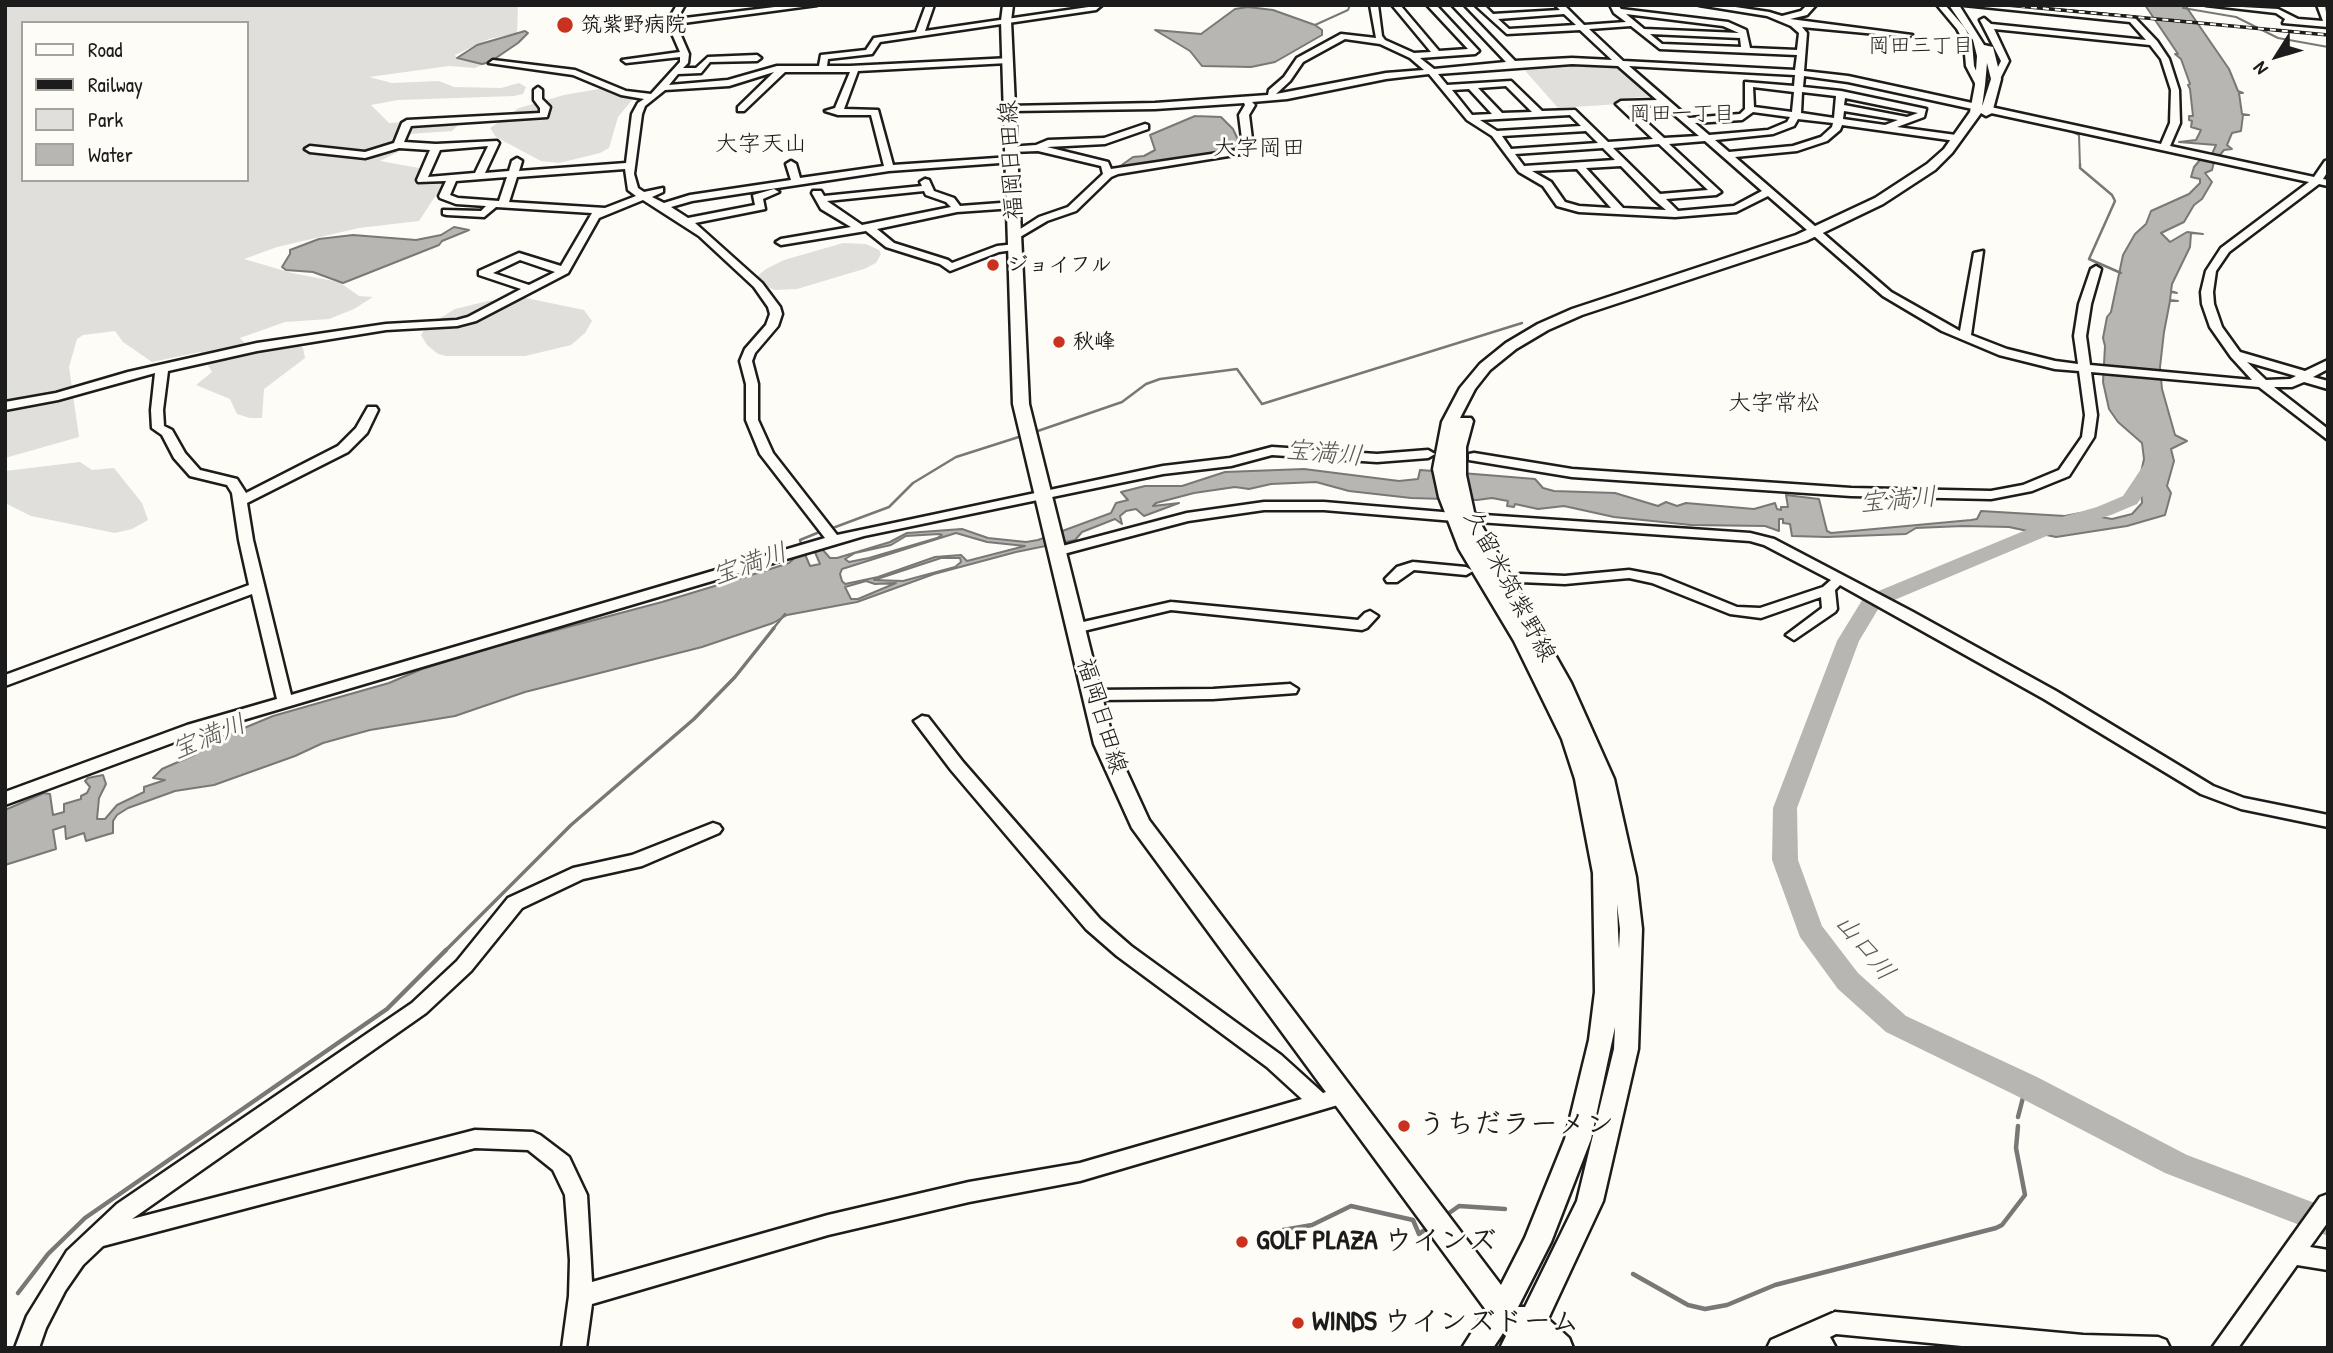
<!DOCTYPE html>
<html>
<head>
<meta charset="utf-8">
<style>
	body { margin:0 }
	#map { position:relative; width:2333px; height:1353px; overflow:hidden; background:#fdfcf7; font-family:"Patrick Hand",sans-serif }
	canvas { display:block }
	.frame { position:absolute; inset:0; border:7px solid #1c1c1c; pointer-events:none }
	.legend { position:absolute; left:21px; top:21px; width:228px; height:161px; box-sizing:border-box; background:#fdfcf7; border:2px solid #a3a29f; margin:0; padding:9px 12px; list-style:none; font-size:21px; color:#1c1c1c }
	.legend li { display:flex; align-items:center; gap:14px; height:35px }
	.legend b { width:35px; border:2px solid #a3a29f }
	.north { position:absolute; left:2242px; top:21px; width:70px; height:70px; -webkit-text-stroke:5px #fdfcf7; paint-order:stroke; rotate:233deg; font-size:19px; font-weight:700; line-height:28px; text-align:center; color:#1c1c1c }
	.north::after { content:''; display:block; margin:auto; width:24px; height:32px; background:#1c1c1c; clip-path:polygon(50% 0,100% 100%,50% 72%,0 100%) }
</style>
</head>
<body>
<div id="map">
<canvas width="2333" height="1353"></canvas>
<div class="frame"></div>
<ul class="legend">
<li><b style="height:9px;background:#fdfcf7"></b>Road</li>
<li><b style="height:9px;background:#1c1c1c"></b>Railway</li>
<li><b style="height:19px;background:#e0dfdb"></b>Park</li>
<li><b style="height:19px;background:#b7b6b2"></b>Water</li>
</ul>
<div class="north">N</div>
</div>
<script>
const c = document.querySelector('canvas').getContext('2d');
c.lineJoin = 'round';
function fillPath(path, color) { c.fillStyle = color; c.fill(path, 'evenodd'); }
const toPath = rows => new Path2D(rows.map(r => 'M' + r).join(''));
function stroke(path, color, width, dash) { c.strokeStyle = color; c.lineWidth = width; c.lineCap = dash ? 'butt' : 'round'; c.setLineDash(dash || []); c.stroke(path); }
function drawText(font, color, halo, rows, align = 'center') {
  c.font = font + ' "Patrick Hand","Klee One",sans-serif'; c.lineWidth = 6; c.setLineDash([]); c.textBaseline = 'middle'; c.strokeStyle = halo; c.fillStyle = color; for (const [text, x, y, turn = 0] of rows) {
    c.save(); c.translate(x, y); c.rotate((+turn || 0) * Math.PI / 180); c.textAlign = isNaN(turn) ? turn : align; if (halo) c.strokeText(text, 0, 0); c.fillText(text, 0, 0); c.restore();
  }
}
fillPath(toPath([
	[5,5,518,5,517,33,489,39,455,55,458,60,485,64,474,68,449,66,369,77,392,83,439,81,454,87,501,88,519,83,526,87,523,94,514,96,398,100,371,105,389,123,456,119,458,125,452,131,395,135,393,142,398,152,380,161,419,168,421,172,419,180,446,180,419,221,359,228,277,247,244,259,292,273,339,282,359,296,373,297,354,309,329,319,285,322,240,338,251,350,297,345,303,348,305,358,264,389,262,418,250,418,237,414,230,399,196,385,212,372,200,352,152,362,123,342,115,331,83,335,77,339,69,367,79,437,5,458],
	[23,23,247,23,247,180,23,180],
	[1521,66,1619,66,1654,96,1630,98,1635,103,1558,108],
	[599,89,619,90,630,96,632,100,618,117,609,148,600,153,559,163,541,161,496,137,490,128,519,108,564,95],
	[843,243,866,244,879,250,881,254,876,263,864,269,797,289,775,290,755,281,756,277,766,269,784,260],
	[521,297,584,310,592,321,585,333,571,345,525,356,446,356,438,354,427,345,421,335,426,327,455,309,488,301],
	[80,462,92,470,114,468,142,503,148,520,132,529,115,533,31,516,5,503,5,471]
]), '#e0dfdb');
const water = toPath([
	[2145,5,2185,5,2229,69,2238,91,2243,93,2239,93,2242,114,2249,115,2243,115,2241,131,2232,133,2227,145,2232,149,2224,150,2214,162,2212,170,2205,173,2212,182,2202,199,2194,205,2184,222,2161,233,2170,242,2187,232,2203,234,2191,233,2190,247,2172,284,2171,291,2177,293,2171,292,2170,300,2178,301,2170,301,2164,332,2160,367,2162,389,2175,435,2187,441,2171,449,2174,461,2167,486,2171,493,2165,515,2127,526,2056,537,2009,527,1963,526,1916,528,1906,534,1827,537,1792,536,1790,524,1783,523,1783,519,1779,519,1779,531,1765,526,1691,525,1614,517,1564,506,1538,509,1515,504,1514,507,1507,506,1508,501,1492,498,1477,500,1411,498,1349,491,1316,482,1271,484,1249,489,1235,487,1194,493,1156,503,1153,506,1179,503,1144,516,1136,509,1126,511,1120,516,1122,524,1115,519,1082,532,1075,540,1016,552,934,574,857,602,787,615,773,623,702,647,525,692,455,716,370,730,323,743,295,756,214,785,175,791,128,808,117,815,113,821,113,833,109,834,86,841,84,833,66,839,65,826,53,830,56,849,5,865,5,810,44,793,50,794,53,815,64,812,64,804,81,799,81,796,87,793,90,787,85,781,88,778,103,775,106,784,99,798,97,819,105,819,117,805,144,792,144,787,165,780,153,778,162,769,194,755,208,743,273,716,389,683,422,669,500,645,662,602,764,571,789,563,800,553,804,552,810,566,820,564,814,550,822,549,830,558,837,558,890,542,907,533,962,529,988,538,1026,542,1038,540,1111,513,1116,503,1128,500,1121,492,1145,486,1182,486,1225,472,1304,469,1399,481,1418,479,1420,470,1474,474,1535,479,1543,488,1554,491,1615,493,1658,506,1666,502,1677,506,1686,503,1754,509,1775,503,1777,509,1781,510,1781,507,1788,507,1786,495,1819,499,1827,531,1831,533,1971,520,1977,519,1981,511,2065,516,2080,513,2112,519,2132,514,2142,503,2140,477,2144,459,2142,443,2118,422,2109,409,2103,382,2105,346,2103,338,2107,317,2111,312,2123,255,2135,234,2146,224,2151,211,2189,194,2200,183,2200,179,2191,177,2194,167,2200,160,2212,154,2216,145,2179,142,2196,140,2201,130,2191,127,2192,121,2189,120,2189,116,2193,116,2190,89,2188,85,2190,84,2181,59,2175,54,2178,54,2145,5],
	[956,533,987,542,1025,546,967,561,961,555,935,557,878,577,845,584,842,581,840,574,842,569,956,533],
	[939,534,942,535,937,538,869,558,849,562,845,559,855,553,891,545,906,536,939,534],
	[941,558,960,558,961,562,955,567,903,581,874,580,941,558],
	[866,581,875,584,896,583,858,599,851,599,845,587,866,581],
	[1248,7,1273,10,1315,25,1322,30,1322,35,1275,62,1251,67,1202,66,1190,51,1155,30,1201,34,1235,9,1248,7],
	[525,31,528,33,518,43,490,62,482,64,457,58,477,45,525,31],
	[1195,116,1221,117,1233,129,1240,144,1226,151,1198,157,1119,167,1133,157,1144,156,1155,150,1150,135,1195,116],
	[454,227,469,230,442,241,439,245,343,283,313,272,286,270,282,267,290,254,290,250,319,239,353,235,416,240,441,235,454,227]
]);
fillPath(water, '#b7b6b2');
stroke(water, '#797876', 2);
stroke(toPath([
	[2183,8,2236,17,2278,38,2328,47],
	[1315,25,1348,10,1350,5],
	[2073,132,2079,135,2080,166]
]), '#797876', 2);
stroke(toPath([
	[2080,164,2080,168,2112,195,2115,201,2089,259,2121,273],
	[1032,433,1122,402,1146,384,1160,379,1237,369,1262,404,1522,323],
	[830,529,889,507,913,483,956,457,1025,435],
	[802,547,800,540,822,531],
	[772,630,785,614]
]), '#797876', 2.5);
stroke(toPath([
	[444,952,571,825,694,719,735,677,774,628]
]), '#797876', 3.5);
stroke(toPath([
	[2018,1117,2026,1086],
	[1445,1216,1459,1206,1505,1209],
	[1283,1230,1312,1225,1351,1206,1413,1220,1419,1234,1430,1226],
	[1633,1274,1688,1305,1705,1309,1727,1305,1775,1285,1996,1228,2002,1225,2025,1195,2016,1148,2018,1126],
	[18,1293,48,1254,85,1218,387,1009,446,950]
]), '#797876', 4.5);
fillPath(toPath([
	[2156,455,2166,461,2137,504,2111,515,2061,530,1880,606,1859,641,1797,808,1798,860,1822,926,1858,973,1906,1016,2037,1077,2187,1155,2328,1208,2328,1236,2165,1173,2015,1095,1886,1032,1838,989,1800,937,1772,860,1773,808,1837,641,1864,597,2048,521,2097,507,2123,496,2149,457,2156,455]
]), '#b7b6b2');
const minor = toPath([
	[677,5,685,5,677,19,791,5,817,5,676,24,689,54,688,63,683,68,696,68,708,57,757,55,761,58,757,61,710,62,701,73,678,74,669,85,728,80,777,66,819,66,821,55,866,50,874,38,916,32,926,5,934,5,925,31,1102,5,1096,10,880,42,872,54,828,59,827,66,850,66,1011,58,1012,60,1008,63,858,71,844,109,878,110,893,165,1011,157,1014,158,1014,162,889,171,692,201,671,207,688,218,755,205,753,195,774,189,779,192,763,199,765,209,695,223,762,283,780,307,782,314,778,326,755,353,752,361,758,384,758,420,773,453,837,535,1163,466,1230,458,1272,447,1377,454,1428,450,1435,454,1428,458,1377,462,1272,455,1231,466,1163,474,864,536,199,733,5,805,5,792,187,725,277,699,252,594,5,686,5,675,249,585,239,540,232,493,227,485,190,476,174,458,162,435,152,428,151,410,155,373,58,400,5,410,5,402,56,393,128,372,257,343,386,324,457,320,468,317,521,289,479,275,479,271,519,253,561,266,592,213,496,207,484,217,447,215,443,214,443,210,481,211,486,206,456,204,440,198,439,196,446,181,418,182,417,180,430,150,399,148,365,158,310,152,305,149,310,146,365,152,394,143,402,123,407,120,540,113,540,108,534,100,534,90,538,87,542,90,542,99,550,107,547,117,411,126,404,142,436,144,497,141,499,143,485,173,509,171,512,161,517,158,522,161,519,171,626,163,632,114,638,103,644,99,621,95,573,75,489,63,493,60,575,70,626,91,651,94,680,62,680,57,626,63,622,60,680,52,667,22,677,5],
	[774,72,738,107,738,111,744,111,785,72,850,72,835,108,825,111,838,115,871,115,884,166,800,178,796,164,791,161,786,164,791,180,690,195,664,203,652,197,663,192,663,188,644,192,638,188,634,174,642,114,645,106,665,90,729,86,774,72],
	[488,146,475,173,428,177,440,150,488,146],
	[625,169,628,190,636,196,605,208,509,202,517,177,625,169],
	[507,177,499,201,458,198,450,195,456,181,507,177],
	[643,200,699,236,754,287,768,307,770,314,766,325,745,349,740,361,746,384,746,420,760,454,825,538,291,695,253,540,247,503,348,452,367,433,378,410,376,407,368,407,356,428,338,446,246,493,237,479,200,470,185,453,172,430,164,426,163,410,168,371,257,351,386,330,457,326,476,321,568,273,599,218,643,200],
	[520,260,555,272,529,285,493,273,520,260],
	[1370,5,1378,5,1382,36,1385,40,1414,53,1431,52,1392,5,1400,5,1439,51,1468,49,1427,5,1436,5,1479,51,1475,54,1420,58,1434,69,1506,62,1452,5,1461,5,1515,61,1572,58,1612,60,1580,30,1507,34,1475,5,1484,5,1493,14,1560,10,1555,5,1564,5,1584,25,1626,22,1614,13,1610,5,1618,5,1621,9,1728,22,1746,30,1750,48,1797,50,1799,33,1791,26,1767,16,1699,5,1722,5,1769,12,1782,16,1801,11,1807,5,1816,5,1807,15,1790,19,1912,35,1908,37,1802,27,1807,33,1804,71,1848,76,2161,144,2170,123,2171,90,2161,59,2150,45,1994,29,2009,61,2000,79,1996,82,1992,79,2001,61,1980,20,1984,18,1991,24,2146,40,2130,22,1964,5,1997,5,2135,18,2157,41,2169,59,2179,90,2180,123,2170,146,2314,177,2325,161,2328,160,2328,171,2323,179,2328,180,2328,186,2319,184,2229,252,2216,271,2213,292,2214,304,2222,327,2240,352,2305,371,2328,360,2328,369,2313,377,2328,381,2328,389,2304,382,2292,387,2274,387,2328,429,2328,440,2259,387,2091,372,2097,415,2094,437,2069,476,2032,491,1991,499,1851,496,1572,477,1469,460,1469,454,1474,453,1572,469,1851,488,1991,491,2023,485,2059,470,2082,437,2085,415,2079,371,2055,369,1999,355,1942,331,1883,296,1768,196,1736,212,1675,217,1579,212,1557,206,1543,186,1519,172,1492,136,1467,120,1429,74,1386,79,1287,99,1252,102,1255,105,1249,115,1252,139,1247,153,1118,174,1111,177,1076,211,1047,221,1020,237,1011,235,1039,217,1068,207,1103,174,1101,166,1038,151,1011,152,1006,149,1008,147,1036,145,1048,140,1104,138,1145,124,1148,125,1148,129,1105,144,1047,147,1108,162,1111,169,1238,150,1242,139,1239,115,1245,105,1244,103,1155,109,1010,111,1005,108,1007,106,1155,103,1268,95,1269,90,1284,77,1297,58,1341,34,1376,38,1370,5],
	[1564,14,1576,25,1509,29,1498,19,1564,14],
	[1626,14,1723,26,1739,33,1644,29,1626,14],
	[1631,26,1660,49,1797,55,1795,70,1623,61,1589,29,1631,26],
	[1650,34,1740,38,1741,47,1662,44,1650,34],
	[1345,39,1380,44,1410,58,1424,70,1386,73,1276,94,1290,81,1303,62,1345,39],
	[1572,64,1618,66,1657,100,1621,101,1616,104,1653,139,1608,142,1575,110,1542,111,1511,81,1447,85,1438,74,1572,64],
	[1629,66,1702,70,1795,75,1794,86,1745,82,1745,109,1740,114,1689,118,1629,66],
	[1804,76,1848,82,2309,182,2221,248,2206,271,2201,292,2202,304,2210,327,2231,357,2252,380,2090,365,2086,336,2091,304,2101,269,2096,266,2091,269,2079,304,2074,336,2078,364,2055,361,2007,349,1971,335,1983,251,1974,253,1960,331,1891,292,1735,157,1797,151,1827,141,1840,130,1842,125,1956,141,1961,138,1956,135,1897,127,1924,117,1926,109,1841,91,1803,87,1804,76],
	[1506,86,1532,112,1502,113,1478,88,1506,86],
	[1753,87,1794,92,1792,112,1754,107,1753,87],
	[1469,89,1492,114,1472,115,1452,90,1469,89],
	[1802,92,1836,96,1834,118,1801,113,1802,92],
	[1845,98,1918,113,1907,117,1844,105,1845,98],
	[1663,105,1699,136,1664,138,1629,106,1663,105],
	[1844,111,1898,120,1885,125,1843,119,1844,111],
	[1753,112,1790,117,1787,122,1768,130,1709,135,1695,123,1742,120,1753,112],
	[1570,115,1581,126,1497,131,1480,120,1570,115],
	[1798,119,1833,123,1832,127,1821,137,1793,146,1729,152,1715,140,1773,134,1794,126,1798,119],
	[1586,131,1598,143,1511,149,1502,136,1586,131],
	[1705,141,1762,191,1734,206,1678,211,1666,199,1716,195,1721,192,1669,144,1705,141],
	[1659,144,1708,190,1660,194,1613,148,1659,144],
	[1603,148,1615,160,1524,166,1515,154,1603,148],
	[1621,166,1653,199,1666,210,1623,208,1586,168,1621,166],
	[1576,169,1577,169,1611,208,1579,206,1565,202,1551,182,1532,171,1576,169],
	[2247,362,2296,376,2290,379,2266,380,2247,362],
	[1937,5,1945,5,1965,28,1972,42,1974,66,1983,87,1977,87,1966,66,1964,42,1957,29,1937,5],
	[2206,5,2278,9,2298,19,2323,21,2317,5,2325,5,2328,27,2283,23,2285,19,2276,13,2206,5],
	[925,179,929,180,934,191,954,198,960,206,1014,202,1019,205,1014,208,957,212,877,229,894,243,948,260,952,263,997,246,1016,244,1021,247,1020,249,999,252,950,271,940,264,886,247,866,231,781,245,776,242,781,239,851,227,821,209,812,193,813,191,821,191,824,196,922,186,920,182,925,179],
	[924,191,926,195,946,202,951,207,862,225,827,201,924,191],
	[1264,502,1324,502,1454,513,1461,517,1454,521,1324,510,1264,510,1188,521,1056,556,1049,552,1051,549,1187,513,1264,502],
	[1469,514,1750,533,1774,539,1913,612,2056,691,2213,786,2244,798,2328,815,2328,827,2241,809,2201,794,2044,699,1840,585,1835,590,1837,609,1835,612,1794,640,1786,635,1822,608,1821,597,1761,618,1730,614,1652,583,1629,578,1565,584,1520,582,1513,578,1520,574,1565,576,1629,570,1661,576,1737,607,1760,608,1823,587,1831,580,1764,545,1750,541,1464,521,1462,518,1464,515,1469,514],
	[1413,562,1466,567,1473,571,1466,575,1414,570,1397,582,1387,582,1385,579,1397,567,1413,562],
	[1171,602,1358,620,1365,613,1370,611,1378,616,1367,628,1362,630,1171,610,1075,633,1067,628,1070,625,1171,602],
	[1290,684,1298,689,1296,693,1213,699,1092,700,1084,695,1092,690,1213,689,1290,684],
	[922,716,928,717,963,762,1100,919,1131,946,1281,1055,1323,1093,1341,1087,1348,1090,1351,1096,1348,1102,1080,1181,969,1202,828,1235,592,1304,586,1348,562,1348,569,1296,570,1260,565,1195,553,1170,528,1150,475,1148,103,1246,83,1265,65,1291,46,1328,39,1348,15,1348,27,1316,67,1251,117,1204,412,1003,457,961,508,898,573,868,632,855,713,823,719,825,722,829,719,833,642,866,583,879,522,908,471,971,426,1013,132,1219,475,1130,533,1132,540,1135,569,1157,587,1195,592,1282,828,1215,969,1182,1080,1163,1302,1099,1267,1067,1117,956,1086,929,951,770,914,721,922,716],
	[2328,1194,2328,1222,2310,1247,2328,1250,2328,1270,2297,1265,2238,1348,2212,1348,2320,1197,2328,1194],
	[1835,1312,2083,1335,2158,1337,2166,1340,2170,1348,1983,1348,1836,1334,1830,1337,1836,1348,1767,1348,1771,1340,1835,1312]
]);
const major = toPath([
	[1003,5,1013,5,1011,21,1029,404,1114,744,1149,820,1501,1285,1525,1238,1565,1139,1589,1040,1595,992,1593,873,1575,779,1562,739,1514,641,1459,549,1439,497,1433,469,1442,422,1460,388,1480,364,1506,343,1538,324,1572,309,1796,235,1875,198,1927,164,1944,149,1970,112,1975,85,1977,56,1973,40,1949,5,1959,5,1984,45,1993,47,2001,79,1992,113,1986,116,1981,113,1952,153,1935,170,1883,204,1806,241,1582,315,1548,330,1516,349,1490,370,1475,389,1460,418,1471,418,1473,421,1466,447,1466,475,1474,512,1571,683,1614,779,1636,877,1642,929,1638,1049,1603,1201,1548,1319,1569,1338,1573,1348,1500,1348,1506,1336,1503,1333,1493,1348,1462,1348,1486,1310,1132,828,1094,744,1013,404,1001,21,1003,5],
	[1987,63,1991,79,1982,107,1985,85,1987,63],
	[1617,904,1620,929,1619,949,1618,932,1617,904],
	[1615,1027,1614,1049,1577,1201,1525,1307,1518,1307,1551,1242,1591,1139,1615,1027]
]);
stroke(minor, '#1c1c1c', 5);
stroke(major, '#1c1c1c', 5);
fillPath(minor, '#fdfcf7');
fillPath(major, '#fdfcf7');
const rail = toPath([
	[2007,5,2328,35]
]);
stroke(rail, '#1c1c1c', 3.5);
stroke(rail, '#fdfcf7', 2, [6]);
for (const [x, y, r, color] of [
	[565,25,9,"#c8321e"],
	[993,265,7,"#c8321e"],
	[1059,342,7,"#c8321e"],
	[1404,1126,7,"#c8321e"],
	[1242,1242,7,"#c8321e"],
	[1298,1323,7,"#c8321e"]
]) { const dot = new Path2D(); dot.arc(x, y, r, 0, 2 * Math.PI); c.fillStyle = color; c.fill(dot); stroke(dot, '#fdfcf7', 2.5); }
drawText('bold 21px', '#1c1c1c', '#fdfcf7', [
	["筑紫野病院",581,25],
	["ジョイフル",1007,265],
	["秋峰",1073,342]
], 'left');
drawText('21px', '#1c1c1c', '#fdfcf7', [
	["岡田三丁目",1921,46],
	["岡田一丁目",1682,114]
]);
drawText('23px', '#1c1c1c', '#fdfcf7', [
	["大字天山",761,145],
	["大字岡田",1259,149],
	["大字常松",1774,404]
]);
drawText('24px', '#1c1c1c', '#fdfcf7', [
	["福岡日田線",1012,160,-93],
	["久留米筑紫野線",1509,586,62],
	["福岡日田線",1101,716,73]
]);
drawText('italic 26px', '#5a5a58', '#fdfcf7', [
	["宝満川",1324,454,5],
	["宝満川",1898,501,-5],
	["宝満川",750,565,-19],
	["宝満川",209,738,-22],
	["山口川",1864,948,50]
]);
drawText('bold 28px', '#1c1c1c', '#fdfcf7', [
	["うちだラーメン",1418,1126],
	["GOLF PLAZA ウインズ",1256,1242],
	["WINDS ウインズドーム",1312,1323]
], 'left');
</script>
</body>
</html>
